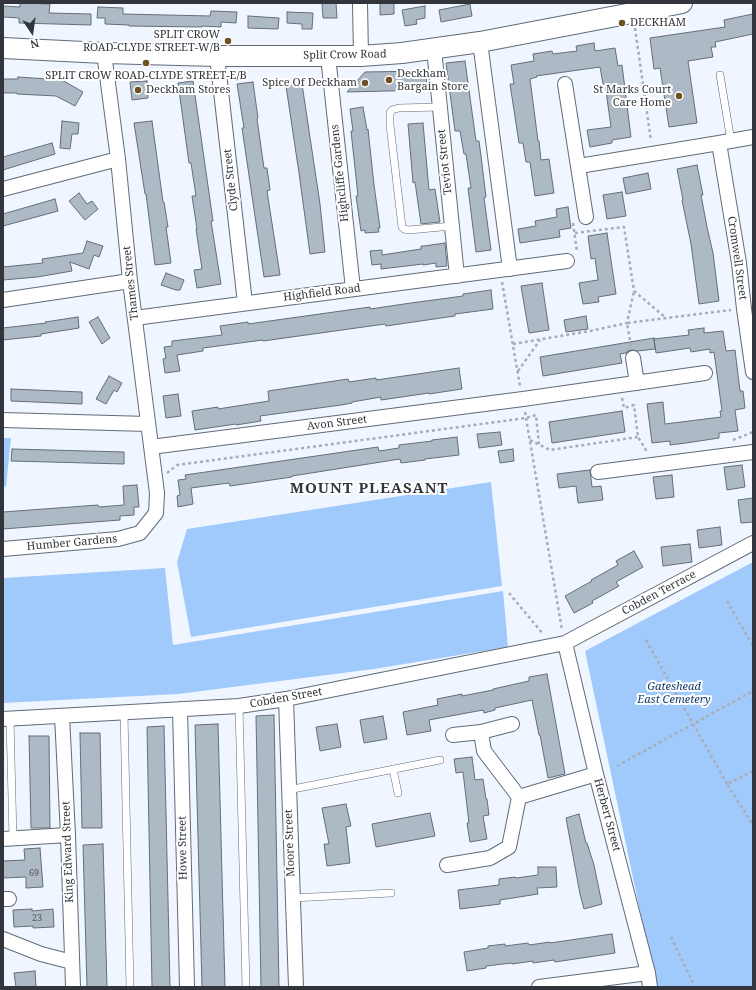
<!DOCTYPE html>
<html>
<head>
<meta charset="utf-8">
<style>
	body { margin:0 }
	#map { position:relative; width:756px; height:990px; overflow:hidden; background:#eff6ff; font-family:"Noto Serif",serif }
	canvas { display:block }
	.frame { position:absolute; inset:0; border:4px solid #32363c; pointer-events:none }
	.north { position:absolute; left:12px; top:12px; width:40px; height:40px; -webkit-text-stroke:3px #fff; paint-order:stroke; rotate:167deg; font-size:11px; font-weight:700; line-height:16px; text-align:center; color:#32363c }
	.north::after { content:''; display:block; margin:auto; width:14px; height:18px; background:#32363c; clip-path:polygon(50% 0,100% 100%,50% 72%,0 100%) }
</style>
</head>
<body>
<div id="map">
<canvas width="756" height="990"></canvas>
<div class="frame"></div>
<div class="north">N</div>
</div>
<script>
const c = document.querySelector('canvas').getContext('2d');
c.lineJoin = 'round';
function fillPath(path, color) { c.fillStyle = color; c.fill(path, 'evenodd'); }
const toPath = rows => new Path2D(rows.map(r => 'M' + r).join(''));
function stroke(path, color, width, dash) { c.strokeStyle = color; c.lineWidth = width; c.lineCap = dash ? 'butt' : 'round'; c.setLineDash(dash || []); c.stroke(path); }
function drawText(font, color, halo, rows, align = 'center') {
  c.font = font + ' "Noto Serif",serif'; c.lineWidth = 4; c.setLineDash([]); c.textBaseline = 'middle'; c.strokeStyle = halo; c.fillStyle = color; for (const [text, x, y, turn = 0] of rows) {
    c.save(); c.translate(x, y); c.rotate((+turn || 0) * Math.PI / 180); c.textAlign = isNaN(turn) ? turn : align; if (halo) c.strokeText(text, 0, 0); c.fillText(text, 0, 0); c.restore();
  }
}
fillPath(toPath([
	[3,438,11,438,6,487,3,486],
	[491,482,502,586,191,637,177,562,187,529],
	[753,562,753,987,655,987,654,977,585,651],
	[165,568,173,645,503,591,508,647,374,669,178,694,3,703,3,578]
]), '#a0cafc');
const building = toPath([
	[20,3,50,4,49,13,91,14,91,25,19,23,19,18,3,17,3,6,20,7,20,3],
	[322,3,336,3,337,18,323,18,322,3],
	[380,3,394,3,394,14,380,15,380,3],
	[470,4,472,16,441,22,439,10,470,4],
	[425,6,425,18,416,20,417,24,405,26,402,10,425,6],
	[98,7,123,8,123,14,210,16,211,11,237,12,236,23,221,22,221,27,202,26,202,27,129,26,129,25,105,24,105,18,97,18,98,7],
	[287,12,313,13,312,29,302,29,302,24,287,23,287,12],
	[753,14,753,34,715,42,716,47,711,47,713,57,688,61,697,123,669,127,660,68,654,69,650,38,725,27,724,20,753,14],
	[248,16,279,18,278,29,248,28,248,16],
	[594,43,595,51,615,48,618,66,622,65,631,137,612,140,612,143,590,147,587,130,611,127,605,84,603,84,600,67,536,76,537,77,530,79,538,141,539,141,541,160,549,159,554,193,535,196,530,162,526,162,523,143,519,143,510,84,514,84,511,65,534,61,533,54,552,51,553,54,577,51,576,46,594,43],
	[465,61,476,141,479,141,481,156,486,197,484,198,491,250,476,252,468,188,471,188,466,154,464,154,460,131,455,131,446,63,465,61],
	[426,71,427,90,347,92,365,72,426,71],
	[18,77,62,80,83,92,75,106,56,96,17,94,17,93,3,93,3,79,18,79,18,77],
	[147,81,148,98,132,100,130,82,147,81],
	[193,81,213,221,211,221,221,284,197,288,194,270,202,269,196,229,197,229,192,196,196,196,191,163,189,163,178,83,193,81],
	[253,82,258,118,257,119,264,168,267,168,270,190,267,191,280,275,264,277,242,128,244,128,237,84,253,82],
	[302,84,320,204,325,252,310,254,299,173,286,86,302,84],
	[363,107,367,130,368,129,374,185,380,228,378,228,379,232,365,233,365,230,361,231,356,196,358,196,351,131,353,131,350,109,363,107],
	[62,121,79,123,78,134,72,134,70,149,60,148,62,121],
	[152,121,163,202,164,202,168,227,166,227,171,263,155,265,146,194,145,194,134,123,152,121],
	[423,123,429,190,435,189,440,222,421,224,415,182,413,183,408,124,423,123],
	[52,143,55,154,3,170,3,157,52,143],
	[697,165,703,195,701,195,707,227,713,253,719,301,699,304,691,244,684,210,682,200,683,200,677,169,697,165],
	[648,173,651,189,626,194,623,178,648,173],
	[622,192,626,216,607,219,603,195,622,192],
	[79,193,87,204,92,201,98,209,85,220,69,201,79,193],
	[55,199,58,211,3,226,3,214,55,199],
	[568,207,571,228,559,230,560,237,520,243,518,229,536,226,535,221,557,217,556,209,568,207],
	[607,233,616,294,598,297,599,302,583,304,579,283,598,280,595,258,591,259,588,236,607,233],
	[87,241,103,246,99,257,94,255,89,269,70,262,72,271,37,277,3,280,3,267,43,263,42,259,83,253,87,241],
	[445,243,447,266,436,267,436,263,423,265,423,264,381,269,381,264,372,265,370,251,382,250,382,255,421,249,421,246,424,246,445,243],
	[166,273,184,280,180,290,176,290,161,285,166,273],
	[542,283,549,330,529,333,521,286,542,283],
	[491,290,493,309,455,314,455,316,441,318,386,326,385,324,263,341,263,340,203,348,203,351,177,355,180,371,165,373,163,359,166,358,164,347,172,346,172,341,222,335,220,326,248,322,248,324,370,307,370,309,411,303,463,296,463,294,491,290],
	[586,316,588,329,566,332,564,320,586,316],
	[78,317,79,328,41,334,41,336,3,340,3,328,46,323,45,322,78,317],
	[98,317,110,338,102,344,89,322,98,317],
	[704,328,704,333,723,331,726,351,735,350,740,391,743,391,745,408,735,410,738,431,719,433,719,438,686,443,670,445,670,441,652,443,647,404,663,402,665,424,721,417,720,411,722,411,714,352,710,353,710,349,691,352,690,348,656,353,654,339,689,335,688,330,704,328],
	[654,338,655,349,638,351,632,350,628,351,626,353,620,354,622,363,543,376,540,357,654,338],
	[459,368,462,389,429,394,429,393,381,400,381,397,352,402,352,403,341,405,260,416,261,421,236,425,236,424,195,430,192,411,218,407,218,409,269,401,268,391,348,379,349,382,376,378,376,380,459,368],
	[109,376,122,383,117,392,114,390,106,404,96,399,109,376],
	[11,389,82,392,82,404,11,401,11,389],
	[178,394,181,416,166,418,163,396,178,394],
	[622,411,625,432,552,443,549,422,622,411],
	[500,432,502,445,479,448,477,434,500,432],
	[457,437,459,455,425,459,425,460,401,463,400,459,292,476,292,477,230,486,229,483,191,488,193,504,178,507,177,496,180,495,178,480,186,479,185,475,378,447,379,451,399,448,399,445,432,441,432,440,457,437],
	[12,449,124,452,124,464,11,461,12,449],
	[513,449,514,461,500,463,498,451,513,449],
	[742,465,745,487,727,490,724,467,742,465],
	[590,470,592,487,601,486,603,500,578,503,576,486,559,488,557,474,590,470],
	[672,475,674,497,656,499,653,477,672,475],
	[137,485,139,507,134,507,134,515,120,516,120,520,3,529,3,512,98,505,99,507,124,505,123,486,137,485],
	[753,498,753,522,741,523,738,500,753,498],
	[720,527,722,545,699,548,697,530,720,527],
	[690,544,692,562,663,566,661,547,690,544],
	[634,551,643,567,616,582,619,586,592,601,593,603,574,613,565,596,592,581,591,580,618,565,616,561,634,551],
	[547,674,565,774,548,778,540,735,539,735,532,700,495,708,495,710,484,713,483,710,429,720,431,731,407,735,403,712,438,705,437,699,462,694,462,696,493,690,493,689,529,681,529,677,547,674],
	[274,715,279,987,261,987,256,716,274,715],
	[383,716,387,739,364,743,360,720,383,716],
	[218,724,225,987,202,987,195,725,218,724],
	[337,724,341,747,320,751,316,727,337,724],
	[164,726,170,987,152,987,147,727,164,726],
	[80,733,100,733,102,828,82,828,80,733],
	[29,736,49,736,50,828,31,828,29,736],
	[472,757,475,780,483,779,486,799,487,799,489,815,483,816,487,839,470,842,467,823,469,823,463,772,456,773,454,759,472,757],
	[346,804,351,826,346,827,350,863,327,866,324,844,329,844,322,808,346,804],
	[430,813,435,836,376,847,372,824,430,813],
	[579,814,586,843,587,843,594,865,602,904,584,909,580,894,566,818,579,814],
	[103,844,107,987,87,987,83,845,103,844],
	[40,848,43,887,26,888,26,877,3,878,3,861,25,860,24,849,40,848],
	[538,867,556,867,557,887,537,888,538,894,500,900,500,904,460,909,458,890,499,885,499,879,515,877,516,878,538,875,538,867],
	[32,909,32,911,53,909,54,927,33,928,33,926,14,927,13,910,32,909],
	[612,934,615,953,555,962,554,960,533,963,533,961,512,964,512,963,486,966,486,968,467,971,464,952,488,948,488,946,505,944,505,946,528,943,529,945,550,942,550,943,612,934],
	[35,971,36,987,16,987,14,973,35,971]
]);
fillPath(building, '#aeb9c6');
stroke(building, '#646e7a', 1);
const lane = toPath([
	[720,75,731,141],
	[440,107,399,108,392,110,390,113,390,125,402,227,404,229,409,230,452,226],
	[239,706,246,987],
	[124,713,130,987],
	[10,719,13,838],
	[393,769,398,793],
	[288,790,440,760],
	[292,898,391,893]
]);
const street = toPath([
	[360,3,361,56],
	[480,42,510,269],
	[434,49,457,276],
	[217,56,245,303],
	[328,56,353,289],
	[565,84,586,217],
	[719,143,739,263,744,309,753,372],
	[579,166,719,143,753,137],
	[3,189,118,159],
	[3,300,130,281],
	[135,318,567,261],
	[633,358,637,383],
	[3,420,148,424],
	[151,447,523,399,705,373],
	[598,472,753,452],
	[3,549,118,539,140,533,156,513,157,493,130,281,118,159,104,53],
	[565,643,596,774,648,973,650,987],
	[286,699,296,987],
	[180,709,187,987],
	[62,716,68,835,73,987],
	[3,719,239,706,286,699,565,643,753,543],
	[481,732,484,751,519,797,596,774],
	[453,735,481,732,512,724],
	[3,839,68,835],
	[447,865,490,858,509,847,519,797],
	[3,899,9,899],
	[3,939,41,954,72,962],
	[539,987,648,973]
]);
const secondary = toPath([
	[3,48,104,53,217,56,361,56,402,53,480,42,632,13,682,3]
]);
stroke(lane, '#616b77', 8);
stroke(street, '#616b77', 16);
stroke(secondary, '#616b77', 22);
stroke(toPath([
	[635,28,651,141],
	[573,223,577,252],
	[575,233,624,227,634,291,666,318],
	[502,282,520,386],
	[513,344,590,331,627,323,634,291],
	[631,346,627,323,731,310],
	[518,371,540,340],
	[622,398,624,408,634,405,638,437,646,450,649,450],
	[525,412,562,630],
	[530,440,550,450,638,437],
	[733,440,753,432],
	[167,473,177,465,526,418,536,415,539,444],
	[509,593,543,634],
	[727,601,753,646],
	[646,640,727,784],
	[617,766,753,691],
	[753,771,727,784,753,825],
	[671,937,695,987]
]), '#a8aeb6', 2.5, [3, 3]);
stroke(lane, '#fff', 7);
stroke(street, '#fff', 14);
stroke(secondary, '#fff', 20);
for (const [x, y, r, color] of [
	[622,23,4,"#705126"],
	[228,41,4,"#705126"],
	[146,63,4,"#705126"],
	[389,80,4,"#705126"],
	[365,83,4,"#705126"],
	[138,90,4,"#705126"],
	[679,96,4,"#705126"]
]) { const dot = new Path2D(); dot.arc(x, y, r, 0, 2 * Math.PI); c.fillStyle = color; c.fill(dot); stroke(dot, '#fff', 1.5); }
drawText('9px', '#51575e', null, [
	["69",34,873],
	["23",37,918]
]);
drawText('11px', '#32363c', '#fff', [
	["DECKHAM",630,23],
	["SPLIT CROW",220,35,"right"],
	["ROAD-CLYDE STREET-W/B",220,48,"right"],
	["Deckham",397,74],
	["Bargain Store",397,87],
	["SPLIT CROW ROAD-CLYDE STREET-E/B",146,76,"center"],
	["Spice Of Deckham",357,83,"right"],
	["Deckham Stores",146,90],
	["St Marks Court",671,90,"right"],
	["Care Home",671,103,"right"]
], 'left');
drawText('11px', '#32363c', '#fff', [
	["Split Crow Road",345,55,-1],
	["Teviot Street",445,162,-96],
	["Highcliffe Gardens",340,173,-96],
	["Clyde Street",231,180,-96],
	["Cromwell Street",737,258,82],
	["Thames Street",131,283,-96],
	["Highfield Road",322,293,-7],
	["Avon Street",337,423,-7],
	["Humber Gardens",72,543,-5],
	["Cobden Terrace",659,593,-28],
	["Cobden Street",286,698,-10],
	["Herbert Street",607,815,75],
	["Moore Street",290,843,-92],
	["Howe Street",183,848,-91],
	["King Edward Street",68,852,-92]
]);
drawText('italic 11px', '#123b68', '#fff', [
	["Gateshead",674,687],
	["East Cemetery",674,700]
]);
c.letterSpacing = '1px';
drawText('bold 15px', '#32363c', '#fff', [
	["MOUNT PLEASANT",369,489]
]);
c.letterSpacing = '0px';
</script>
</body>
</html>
